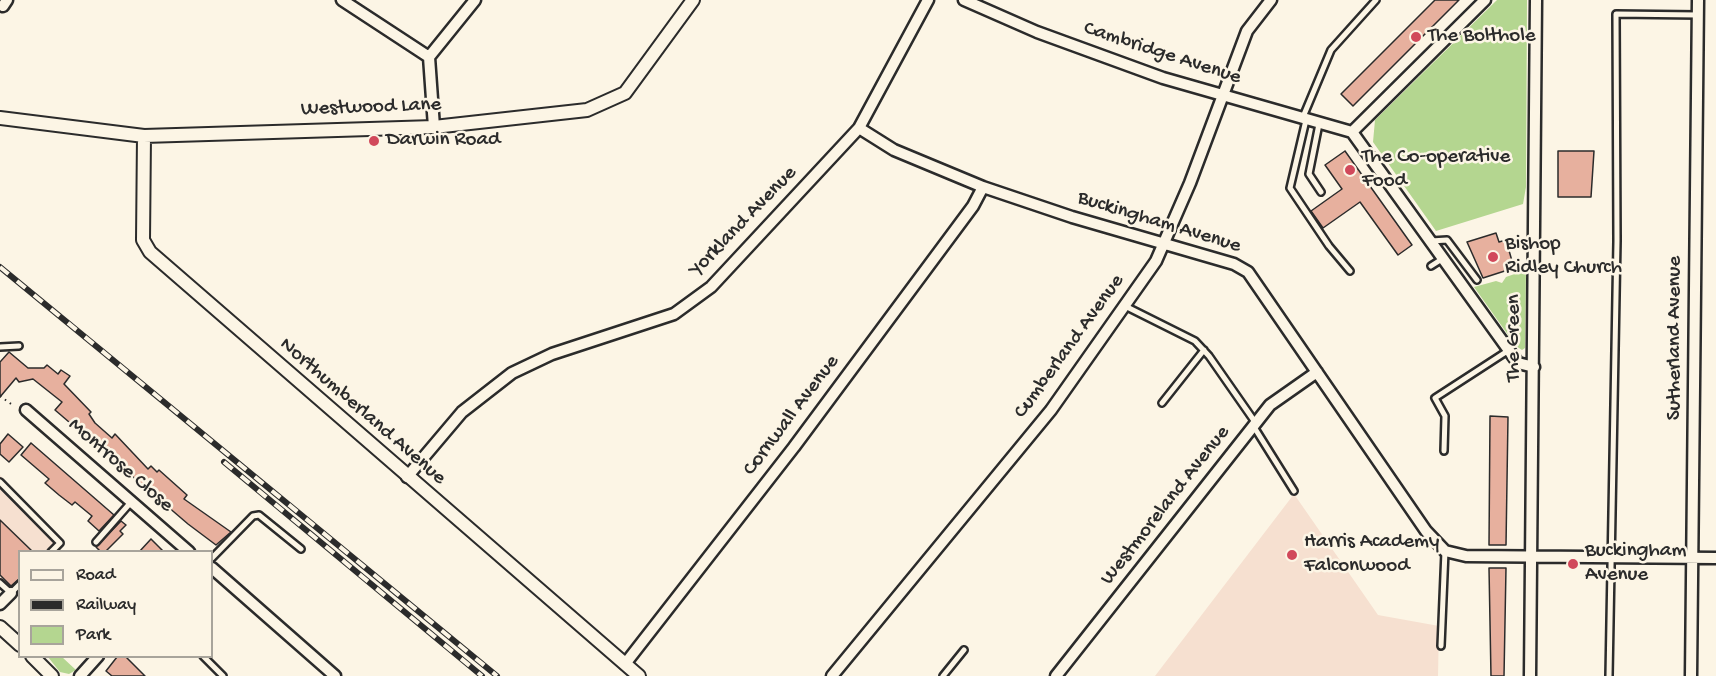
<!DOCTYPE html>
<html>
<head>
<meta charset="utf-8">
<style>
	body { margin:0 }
	#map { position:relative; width:1716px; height:676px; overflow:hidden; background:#fcf5e5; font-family:"Gochi Hand",sans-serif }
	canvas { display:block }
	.legend { position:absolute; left:18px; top:550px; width:195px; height:108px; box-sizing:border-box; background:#fcf5e5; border:2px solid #a8a49b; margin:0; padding:8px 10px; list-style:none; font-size:18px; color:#2b2b2b }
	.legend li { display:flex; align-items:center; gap:12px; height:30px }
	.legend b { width:30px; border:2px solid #a8a49b }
</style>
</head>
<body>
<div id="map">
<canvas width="1716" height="676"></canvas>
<ul class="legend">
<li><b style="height:8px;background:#fcf5e5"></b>Road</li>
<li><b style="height:8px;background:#2b2b2b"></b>Railway</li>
<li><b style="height:16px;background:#b4d690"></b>Park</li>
</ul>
</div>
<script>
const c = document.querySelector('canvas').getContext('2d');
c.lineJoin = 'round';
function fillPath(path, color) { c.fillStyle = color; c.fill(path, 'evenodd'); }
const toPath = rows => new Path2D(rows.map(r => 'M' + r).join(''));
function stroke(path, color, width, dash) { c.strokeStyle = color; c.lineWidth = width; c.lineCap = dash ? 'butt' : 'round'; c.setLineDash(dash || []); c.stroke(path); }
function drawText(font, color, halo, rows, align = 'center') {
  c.font = font + ' "Gochi Hand",sans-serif'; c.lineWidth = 5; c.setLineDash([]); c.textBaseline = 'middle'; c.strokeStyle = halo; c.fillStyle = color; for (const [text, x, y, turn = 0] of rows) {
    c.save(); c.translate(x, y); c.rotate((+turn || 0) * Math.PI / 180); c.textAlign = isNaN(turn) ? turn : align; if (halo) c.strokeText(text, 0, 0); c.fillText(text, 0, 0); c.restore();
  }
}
fillPath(toPath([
	[0,475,22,502,64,541,54,551,20,552,19,587,14,593,0,580],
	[1294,494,1378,615,1439,626,1438,676,1155,676]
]), '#f6e0d0');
fillPath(toPath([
	[1497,0,1527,0,1526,187,1523,204,1436,231,1373,142,1375,120],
	[1526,270,1525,348,1522,350,1516,346,1474,287,1496,281,1502,283,1506,277],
	[48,657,62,657,76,670,69,674,60,672]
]), '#b4d690');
const building = toPath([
	[1435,0,1459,0,1353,106,1341,94,1435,0],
	[1345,151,1412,245,1398,255,1360,202,1323,228,1311,211,1342,189,1325,165,1345,151],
	[1558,151,1594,151,1591,197,1558,197,1558,151],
	[1496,233,1499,242,1506,240,1514,268,1483,278,1467,242,1496,233],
	[9,352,28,368,44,368,47,365,58,374,61,370,70,376,64,384,91,412,89,414,95,423,112,438,115,434,148,469,151,466,157,472,159,470,187,495,184,499,231,532,216,545,188,524,55,410,62,402,33,379,19,382,16,378,0,397,0,362,9,352],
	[1490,416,1508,417,1506,545,1489,545,1490,416],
	[8,434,23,447,9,462,0,454,0,444,8,434],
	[31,443,114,515,99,531,88,521,92,516,75,502,72,505,59,495,45,483,49,479,21,455,31,443],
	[0,520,33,552,20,552,20,578,11,586,0,575,0,520],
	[121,521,126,525,120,531,123,534,105,552,101,552,96,547,121,521],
	[151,539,164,552,139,552,151,539],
	[1489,568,1506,568,1504,676,1491,676,1489,568],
	[117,657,126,657,145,676,112,676,106,671,117,657]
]);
fillPath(building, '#e7b09e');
stroke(building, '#2b2b2b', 1.5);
const service = toPath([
	[1303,117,1331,50,1376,0],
	[1306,120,1290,188,1329,246,1350,271],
	[1319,124,1309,174,1321,192],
	[1431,241,1447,240,1477,280],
	[1431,266,1442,259],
	[1125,306,1195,341,1209,356,1255,422],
	[0,347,19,346],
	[1162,403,1204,350],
	[1254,427,1294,491],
	[1444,451,1445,416,1435,398,1509,350],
	[0,482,60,543,51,552],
	[96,542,132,501],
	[212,558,253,516,259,515,301,549],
	[0,583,11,593,20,584],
	[1441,646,1445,551],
	[203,656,223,676],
	[943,676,964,650],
	[1609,676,1617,241,1616,14,1698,15]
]);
const minor = toPath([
	[342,0,429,57],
	[964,0,1037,32,1163,78,1352,132,1518,363,1534,367],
	[3,6,7,0],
	[429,57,475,0],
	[429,57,434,127],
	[859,128,894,150,983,187,1072,217,1234,264,1248,272,1426,531,1445,551,1466,556,1716,558],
	[1352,132,1485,0],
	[26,410,189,552],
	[407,477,462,412,512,373,552,354,674,314,711,287,859,128,928,0],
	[212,568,335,676],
	[0,604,11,593],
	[625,664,794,447,973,206,983,187],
	[80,676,98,656],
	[832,676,1051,410,1156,261,1190,183,1247,31,1271,0],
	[1056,676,1270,405,1317,372],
	[1530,676,1536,0],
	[1691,676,1698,0]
]);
const tertiary = toPath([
	[0,118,144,136,434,127,587,110,625,93,693,0],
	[144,136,143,240,150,252,639,676],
	[0,627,20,645],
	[32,656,52,676]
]);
stroke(service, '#2b2b2b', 10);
stroke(minor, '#2b2b2b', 15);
stroke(tertiary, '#2b2b2b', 16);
stroke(toPath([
	[0,396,14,406]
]), '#2b2b2b', 2, [1.5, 4.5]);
stroke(service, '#fcf5e5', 5);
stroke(minor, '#fcf5e5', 10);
stroke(tertiary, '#fcf5e5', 12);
const rail = toPath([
	[0,267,497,676],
	[224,462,482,676]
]);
stroke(rail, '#2b2b2b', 6);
stroke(rail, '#fcf5e5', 4, [11]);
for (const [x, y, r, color] of [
	[1416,37,6,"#d1495b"],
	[374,141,6,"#d1495b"],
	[1350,170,6,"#d1495b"],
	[1493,257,6,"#d1495b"],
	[1292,555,6,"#d1495b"],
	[1573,564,6,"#d1495b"]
]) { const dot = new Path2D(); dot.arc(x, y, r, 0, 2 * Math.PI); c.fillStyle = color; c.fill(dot); stroke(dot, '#fcf5e5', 2); }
drawText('21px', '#2b2b2b', '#fcf5e5', [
	["The Bolthole",1428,37],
	["Darwin Road",386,141],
	["The Co-operative",1362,158],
	["Food",1362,182],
	["Bishop",1505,245],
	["Ridley Church",1505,269],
	["Harris Academy",1304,543],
	["Falconwood",1304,567],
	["Buckingham",1585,552],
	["Avenue",1585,576]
], 'left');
drawText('21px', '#2b2b2b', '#fcf5e5', [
	["Cambridge Avenue",1162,54,18],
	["Westwood Lane",371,108,-2],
	["Yorkland Avenue",744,222,-46],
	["Buckingham Avenue",1159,223,17],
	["The Green",1515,338,-90],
	["Sutherland Avenue",1676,338,-90],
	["Cumberland Avenue",1070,347,-54],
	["Northumberland Avenue",362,412,41],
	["Cornwall Avenue",792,416,-53],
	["Montrose Close",120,466,41],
	["Westmoreland Avenue",1166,506,-52]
]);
</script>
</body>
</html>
